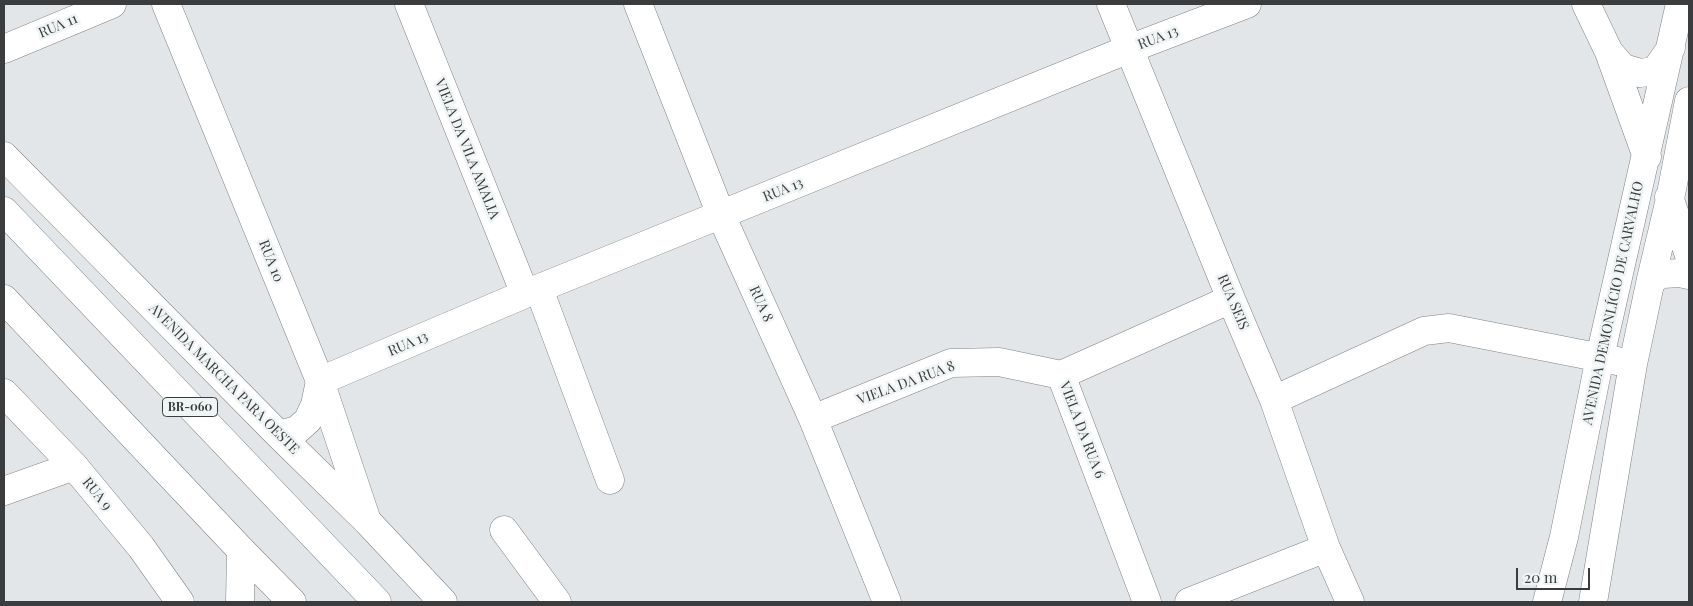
<!DOCTYPE html>
<html>
<head>
<meta charset="utf-8">
<style>
	body { margin:0 }
	#map { position:relative; width:1693px; height:606px; overflow:hidden; background:#e2e6e8; font-family:"Playfair Display",serif }
	canvas { display:block }
	.frame { position:absolute; inset:0; border:5px solid #3b3c3d; pointer-events:none }
	.scale { position:absolute; left:1516px; top:568px; width:74px; height:22px; box-sizing:border-box; border:2px solid #3b3c3d; border-top:0; padding-left:6px; font-size:15px; line-height:18px; white-space:nowrap; color:#3b3c3d; -webkit-text-stroke:4px #eff4f5; paint-order:stroke }
</style>
</head>
<body>
<div id="map">
<canvas width="1693" height="606"></canvas>
<div class="frame"></div>
<div class="scale">20 m</div>
</div>
<script>
const c = document.querySelector('canvas').getContext('2d');
c.lineJoin = 'round';
const toPath = rows => new Path2D(rows.map(r => 'M' + r).join(''));
function stroke(path, color, width, dash) { c.strokeStyle = color; c.lineWidth = width; c.lineCap = dash ? 'butt' : 'round'; c.setLineDash(dash || []); c.stroke(path); }
function drawText(font, color, halo, rows, align = 'center') {
  c.font = font + ' "Playfair Display",serif'; c.lineWidth = 5; c.setLineDash([]); c.textBaseline = 'middle'; c.strokeStyle = halo; c.fillStyle = color; for (const [text, x, y, turn = 0] of rows) {
    c.save(); c.translate(x, y); c.rotate((+turn || 0) * Math.PI / 180); c.textAlign = isNaN(turn) ? turn : align; if (halo) c.strokeText(text, 0, 0); c.fillText(text, 0, 0); c.restore();
  }
}
const minor = toPath([
	[166,4,320,381,367,521],
	[409,4,525,294],
	[638,4,721,215,813,419,887,602],
	[1111,4,1231,299,1274,400,1326,548,1350,602],
	[1586,4,1609,52,1647,157],
	[4,49,112,4],
	[1609,52,1623,68,1640,73,1655,71,1671,48],
	[1669,197,1689,255],
	[1651,279,1663,274,1680,273,1689,275],
	[539,289,610,480],
	[320,381,525,294,1129,49,1247,4],
	[1274,400,1424,331,1449,328,1617,361],
	[813,419,951,363,999,362,1061,375],
	[4,491,74,466],
	[504,530,557,602],
	[1147,602,1061,375,1231,299],
	[1189,602,1326,548],
	[1547,602,1564,537,1600,357,1680,4],
	[1593,602,1633,364,1651,279,1670,199,1689,101]
]);
const major = toPath([
	[4,156,279,435,367,521,443,602],
	[4,393,74,466,141,547,180,602],
	[279,435,297,430,308,420,315,405,320,381]
]);
const highway = toPath([
	[4,211,377,602],
	[4,299,241,550,292,602],
	[240,602,241,550]
]);
stroke(minor, '#7f8385', 29);
stroke(major, '#7f8385', 29);
stroke(highway, '#7f8385', 29);
stroke(minor, '#fff', 28);
stroke(major, '#fff', 28);
stroke(highway, '#fff', 28);
for (const [x, y, w] of [
	[190,407,55]
]) { const box = new Path2D(); box.roundRect(x - w / 2, y - 9.5, w, 19, 4); c.fillStyle = '#eff4f5'; c.fill(box); stroke(box, '#3b3c3d', 1); }
drawText('bold 12px', '#3b3c3d', null, [
	["BR-060",190,407]
]);
drawText('14px', '#3b3c3d', '#eff4f5', [
	["RUA 11",58,26,-23],
	["RUA 13",1158,38,-21],
	["VIELA DA VILA AMALIA",467,149,68],
	["RUA 13",783,190,-22],
	["RUA 10",271,261,68],
	["RUA SEIS",1233,302,67],
	["AVENIDA DEMONLÍCIO DE CARVALHO",1613,303,-78],
	["RUA 8",761,304,66],
	["RUA 13",408,344,-23],
	["AVENIDA MARCHA PARA OESTE",224,379,45],
	["VIELA DA RUA 8",906,383,-20],
	["VIELA DA RUA 6",1082,430,69],
	["RUA 9",97,494,51]
]);
</script>
</body>
</html>
